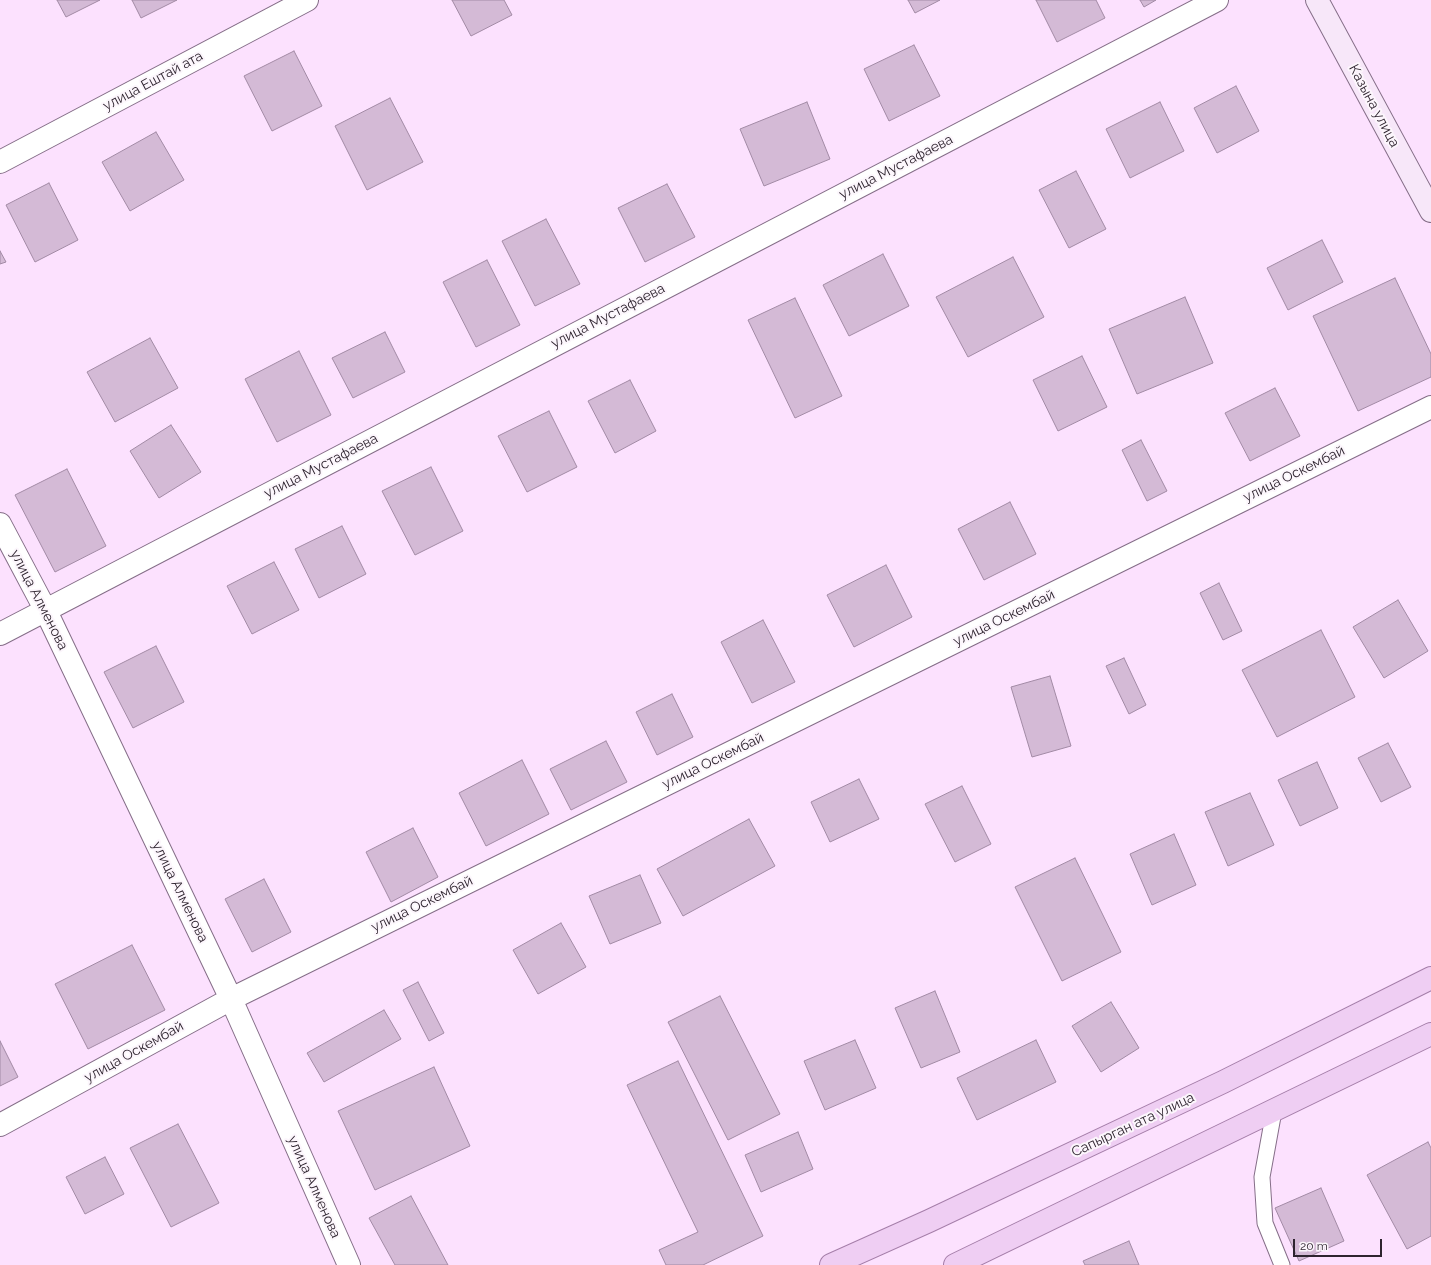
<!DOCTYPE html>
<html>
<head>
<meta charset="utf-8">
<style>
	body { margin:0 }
	#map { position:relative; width:1431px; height:1265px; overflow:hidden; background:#fce1fe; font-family:Raleway,sans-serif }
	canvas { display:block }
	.scale { position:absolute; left:1293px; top:1239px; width:89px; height:18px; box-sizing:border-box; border:2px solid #2e242f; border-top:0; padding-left:5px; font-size:12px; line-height:14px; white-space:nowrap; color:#2e242f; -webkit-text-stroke:3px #fcf6fc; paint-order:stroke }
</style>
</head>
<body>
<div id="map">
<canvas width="1431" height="1265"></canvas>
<div class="scale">20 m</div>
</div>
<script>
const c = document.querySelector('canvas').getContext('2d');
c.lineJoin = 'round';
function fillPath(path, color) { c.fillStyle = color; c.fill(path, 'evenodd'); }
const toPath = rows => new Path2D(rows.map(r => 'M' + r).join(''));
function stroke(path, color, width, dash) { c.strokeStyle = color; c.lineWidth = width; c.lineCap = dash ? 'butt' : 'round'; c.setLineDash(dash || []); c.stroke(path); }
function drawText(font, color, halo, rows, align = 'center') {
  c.font = font + ' Raleway,sans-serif'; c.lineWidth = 4; c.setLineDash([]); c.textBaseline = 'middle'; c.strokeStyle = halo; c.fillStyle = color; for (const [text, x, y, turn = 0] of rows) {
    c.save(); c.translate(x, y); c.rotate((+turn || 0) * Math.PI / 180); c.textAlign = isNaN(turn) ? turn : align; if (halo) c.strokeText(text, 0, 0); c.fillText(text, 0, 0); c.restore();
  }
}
const building = toPath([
	[57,0,100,0,66,17,57,0],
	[132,0,177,0,141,18,132,0],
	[452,0,504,0,512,15,471,36,452,0],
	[908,0,940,0,915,13,908,0],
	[1036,0,1096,0,1105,18,1057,42,1036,0],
	[1140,0,1156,0,1144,7,1140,0],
	[914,45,940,96,889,121,864,69,914,45],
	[294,51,322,106,272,131,244,76,294,51],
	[1236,86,1259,131,1217,153,1194,108,1236,86],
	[390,98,423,162,367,190,335,126,390,98],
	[807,102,830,159,764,186,740,129,807,102],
	[1160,102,1184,151,1130,178,1106,129,1160,102],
	[156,132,184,180,130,211,102,162,156,132],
	[1076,171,1106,229,1069,248,1039,190,1076,171],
	[49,183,78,240,35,262,6,205,49,183],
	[667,184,695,237,645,262,618,208,667,184],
	[546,219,580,284,535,306,502,241,546,219],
	[1322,240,1343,282,1288,310,1267,268,1322,240],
	[0,251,6,262,0,264,0,251],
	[883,254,909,306,849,336,823,285,883,254],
	[1013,257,1044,317,968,357,936,297,1013,257],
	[487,260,520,325,476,347,443,282,487,260],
	[1395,278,1431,354,1431,377,1358,411,1313,316,1395,278],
	[1185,297,1213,363,1137,394,1109,329,1185,297],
	[795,298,842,396,795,418,748,320,795,298],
	[385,332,405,372,353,398,332,358,385,332],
	[150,338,178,388,115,422,87,372,150,338],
	[299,351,331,415,277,442,245,379,299,351],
	[1082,356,1107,407,1058,431,1033,380,1082,356],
	[630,380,656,431,615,453,588,401,630,380],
	[1275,388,1300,436,1250,461,1225,413,1275,388],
	[549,411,577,467,527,492,498,436,549,411],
	[171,425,201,472,159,498,130,451,171,425],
	[1141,440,1167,491,1147,501,1122,450,1141,440],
	[431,467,463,531,415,555,382,491,431,467],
	[67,469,106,546,55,572,15,495,67,469],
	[1010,502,1036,554,984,580,958,529,1010,502],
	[342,526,366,574,319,598,295,549,342,526],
	[274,562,299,610,252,634,227,586,274,562],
	[886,565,912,617,854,647,827,595,886,565],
	[1219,583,1242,631,1223,640,1200,593,1219,583],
	[1398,600,1428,651,1384,678,1353,627,1398,600],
	[763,620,795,682,752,703,721,642,763,620],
	[1321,630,1355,697,1277,737,1242,670,1321,630],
	[156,646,184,702,133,728,104,672,156,646],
	[1124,658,1146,705,1129,714,1106,666,1124,658],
	[1050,676,1071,746,1032,757,1011,687,1050,676],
	[672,694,693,737,657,755,636,712,672,694],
	[606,741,627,782,571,810,550,769,606,741],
	[1388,743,1411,787,1381,802,1358,758,1388,743],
	[522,760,549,814,486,846,459,793,522,760],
	[1317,762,1338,808,1300,826,1278,780,1317,762],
	[859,779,879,819,830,842,811,802,859,779],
	[962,786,991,844,955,862,925,804,962,786],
	[1250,793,1274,845,1228,866,1205,812,1250,793],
	[749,819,775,866,683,916,657,869,749,819],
	[413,828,438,877,391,902,366,852,413,828],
	[1174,834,1196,885,1152,905,1130,854,1174,834],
	[1075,858,1121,952,1062,981,1015,887,1075,858],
	[640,875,661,923,610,944,589,896,640,875],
	[264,879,291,932,252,952,225,899,264,879],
	[561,923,586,967,538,994,513,950,561,923],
	[132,945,165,1010,88,1049,55,984,132,945],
	[418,982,444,1033,429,1041,403,990,418,982],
	[935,991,960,1052,921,1068,895,1008,935,991],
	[720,996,780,1114,728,1140,668,1022,720,996],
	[1111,1002,1139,1048,1101,1072,1072,1026,1111,1002],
	[384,1010,401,1039,324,1082,307,1053,384,1010],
	[855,1040,876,1088,825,1110,804,1061,855,1040],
	[1036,1040,1056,1082,977,1120,957,1078,1036,1040],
	[0,1041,18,1077,0,1086,0,1041],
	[678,1061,763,1236,703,1265,666,1265,659,1250,698,1232,627,1085,678,1061],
	[434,1067,470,1146,375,1190,338,1111,434,1067],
	[178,1124,219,1203,171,1227,130,1148,178,1124],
	[798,1132,813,1169,761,1192,745,1155,798,1132],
	[1428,1142,1431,1148,1431,1236,1407,1249,1367,1175,1428,1142],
	[105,1157,124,1194,85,1214,66,1177,105,1157],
	[1321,1188,1344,1241,1299,1261,1275,1208,1321,1188],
	[411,1196,448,1265,395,1265,369,1218,411,1196],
	[1129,1241,1139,1265,1085,1265,1083,1261,1129,1241]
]);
fillPath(building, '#d4bad6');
stroke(building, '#a28aa5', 1);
const lane = toPath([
	[1274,1111,1262,1177,1265,1223,1282,1265]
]);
const street = toPath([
	[0,162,307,0],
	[0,524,45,609,231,999,349,1265],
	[0,634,1217,0],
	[0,1125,231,999,1431,407]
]);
const secondary = toPath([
	[1317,0,1431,211]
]);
const primary = toPath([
	[831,1265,929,1221,1223,1082,1431,978],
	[955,1265,1431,1034]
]);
stroke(lane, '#856e88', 17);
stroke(street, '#856e88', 24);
stroke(secondary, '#856e88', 24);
stroke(primary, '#a57ea9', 24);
stroke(lane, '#fff', 15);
stroke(street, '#fff', 22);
stroke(secondary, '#f7e7f9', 22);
stroke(primary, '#efcef3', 22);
drawText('14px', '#2e242f', '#fcf6fc', [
	["улица Ештай ата",153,81,-28],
	["Казына улица",1374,106,62],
	["улица Мустафаева",896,167,-27],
	["улица Мустафаева",608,316,-27],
	["улица Мустафаева",321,466,-27],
	["улица Оскембай",1294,474,-26],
	["улица Алменова",39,600,63],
	["улица Оскембай",1004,618,-26],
	["улица Оскембай",713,761,-26],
	["улица Алменова",180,892,64],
	["улица Оскембай",422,904,-26],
	["улица Оскембай",134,1052,-29],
	["Сапырган ата улица",1133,1125,-25],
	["улица Алменова",314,1187,66]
]);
</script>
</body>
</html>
